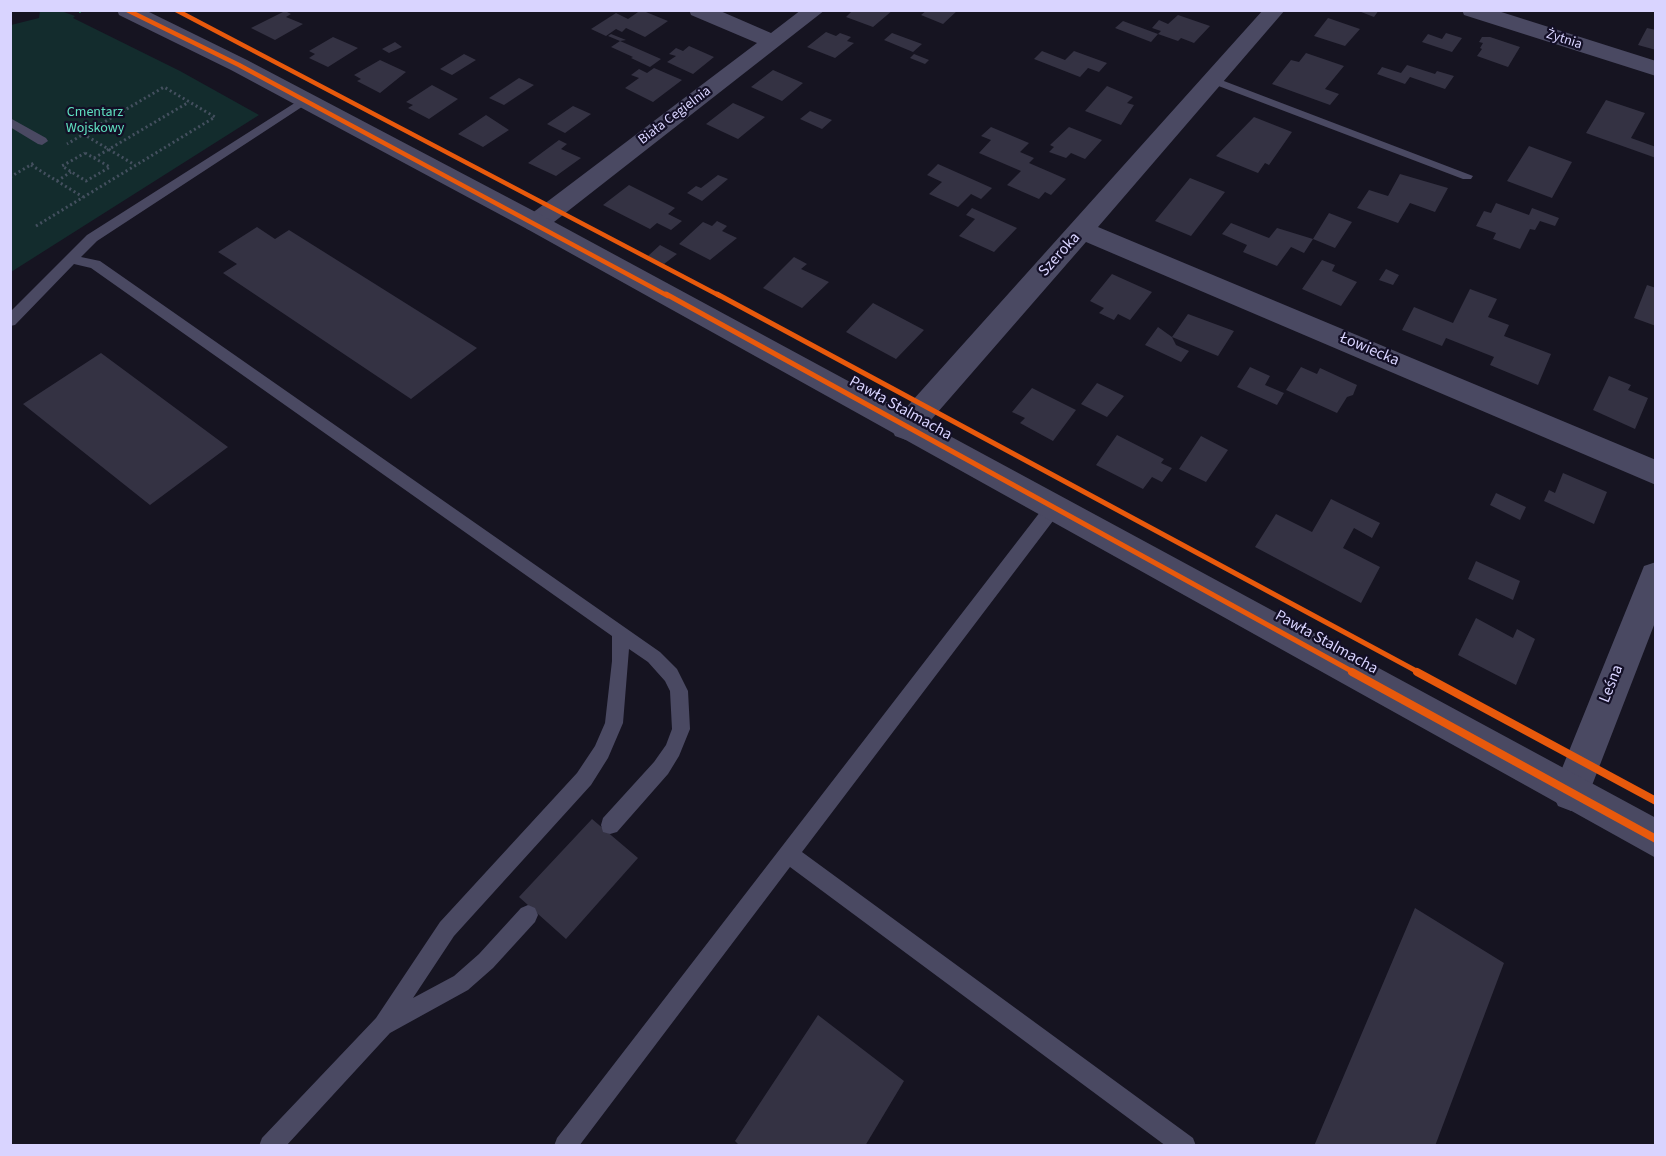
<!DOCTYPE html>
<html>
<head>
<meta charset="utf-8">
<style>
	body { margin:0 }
	#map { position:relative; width:1666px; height:1156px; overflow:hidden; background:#161421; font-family:"Source Sans 3",sans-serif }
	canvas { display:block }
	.frame { position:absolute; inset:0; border:12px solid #d9d4ff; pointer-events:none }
</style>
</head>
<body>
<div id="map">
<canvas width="1666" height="1156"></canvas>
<div class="frame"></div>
</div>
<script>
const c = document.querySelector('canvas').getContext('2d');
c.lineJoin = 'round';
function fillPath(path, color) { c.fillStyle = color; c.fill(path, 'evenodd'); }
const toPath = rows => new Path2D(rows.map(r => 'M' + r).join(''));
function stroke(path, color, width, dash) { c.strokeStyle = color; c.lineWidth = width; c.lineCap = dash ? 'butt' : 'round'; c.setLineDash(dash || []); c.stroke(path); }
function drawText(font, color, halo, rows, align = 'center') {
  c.font = font + ' "Source Sans 3",sans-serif'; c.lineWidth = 4.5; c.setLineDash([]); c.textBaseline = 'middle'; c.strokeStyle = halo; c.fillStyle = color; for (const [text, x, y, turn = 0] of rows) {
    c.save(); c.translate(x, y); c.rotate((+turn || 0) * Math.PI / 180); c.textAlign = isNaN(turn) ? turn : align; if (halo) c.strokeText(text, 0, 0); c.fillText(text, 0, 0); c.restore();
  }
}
fillPath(toPath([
	[40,11,61,11,75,16,73,18,180,71,259,115,11,272,11,25,39,18]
]), '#132c2d');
fillPath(toPath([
	[641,10,668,21,645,37,626,28,622,32,616,29,606,36,591,29,616,13,628,19],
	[853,10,893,10,873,27,846,17],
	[927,10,958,10,943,24,921,15],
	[1356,10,1379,10,1374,17],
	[285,11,291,14,286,17,303,24,275,40,251,28],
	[1178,15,1210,26,1194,43,1181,38,1178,41,1158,34,1161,31,1152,28,1159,20,1168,24],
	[1328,18,1360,29,1345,46,1314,36],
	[1123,21,1158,34,1151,42,1115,28],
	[1647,28,1656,30,1656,50,1638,45],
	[826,32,836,36,840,33,851,37,847,41,854,43,835,58,807,47],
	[892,33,922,44,913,52,884,40],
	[1446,33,1462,38,1452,52,1422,42,1428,34,1442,39],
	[611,34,626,40,620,41,661,59,650,67,631,58,633,57,611,47,620,41,608,36],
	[333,37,358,48,328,67,309,58,315,54,309,51],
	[1482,37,1490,37,1520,47,1508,67,1477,56,1482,49,1480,48,1483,43,1479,42],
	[395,42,402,47,389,53,382,49],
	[689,46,714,57,693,74,667,62,676,56,669,54,676,48,683,51],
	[1042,51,1065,60,1074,51,1107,63,1099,72,1088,68,1080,77,1034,59],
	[1306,53,1344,66,1325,89,1339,94,1330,105,1272,84,1291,60,1299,62],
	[464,54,476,60,452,75,440,69],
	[914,54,929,60,925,64,910,58],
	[380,60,406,72,380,93,357,81,361,79,354,75],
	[1407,65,1435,74,1437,71,1454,76,1445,89,1410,77,1405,84,1377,74,1382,67,1401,73],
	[654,68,682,80,653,102,625,88,639,78,631,75,639,69,647,73],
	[773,70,803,83,782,101,751,87],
	[519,78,534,85,504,105,489,98],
	[432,85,458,99,429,119,408,108,413,105,406,102],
	[1107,86,1133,97,1127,103,1134,105,1121,125,1085,111],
	[1606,100,1645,113,1631,138,1656,147,1656,158,1586,133],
	[733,103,765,117,738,139,706,124],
	[573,106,591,114,565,133,547,124],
	[810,111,832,120,822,129,800,119],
	[486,115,509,130,483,147,458,134],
	[1254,117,1292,132,1269,165,1265,163,1258,173,1216,156],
	[991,127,1029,143,1020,152,1034,158,1029,163,1066,179,1051,195,1045,192,1039,199,1007,185,1021,171,979,153,991,140,981,136],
	[1069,127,1102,140,1085,159,1071,153,1066,158,1049,152,1054,147,1050,145],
	[559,140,567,144,561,149,581,158,556,176,528,163],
	[1529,146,1572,162,1552,198,1507,181],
	[938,164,992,188,981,199,971,194,958,207,929,194,942,182,927,175],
	[1400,174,1448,188,1435,212,1410,203,1398,223,1357,208,1369,190,1388,196],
	[718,175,728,179,702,201,687,193,696,186,701,188],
	[1190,178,1225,192,1191,236,1155,221],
	[629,185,675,208,668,214,682,221,671,230,657,223,650,229,603,205],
	[1496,203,1529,215,1532,208,1559,218,1555,226,1540,221,1535,230,1530,229,1520,249,1493,239,1496,233,1476,226,1484,211,1491,213],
	[972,208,1017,228,994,252,959,236,975,219,966,215],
	[1329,213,1352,222,1335,248,1313,239],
	[717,221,727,226,722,231,737,238,710,260,679,244,703,222,712,226],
	[1231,223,1269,238,1277,228,1313,239,1304,253,1291,247,1277,266,1243,252,1247,245,1222,234],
	[257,227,275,239,289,230,477,348,411,399,223,273,237,264,218,252],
	[660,245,677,254,664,264,648,256],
	[794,257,807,264,801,269,829,282,802,308,763,288],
	[1322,260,1335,265,1332,271,1357,282,1341,306,1302,289],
	[1386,269,1399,275,1393,285,1379,280],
	[1112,274,1152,292,1130,320,1118,314,1114,320,1099,313,1104,308,1090,301],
	[1647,285,1656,288,1656,326,1634,318],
	[1470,289,1497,299,1488,317,1509,325,1504,336,1551,354,1538,385,1490,365,1494,357,1446,338,1442,346,1402,330,1414,307,1453,323],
	[873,303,924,330,896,359,846,332],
	[1188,314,1234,331,1218,356,1172,337,1176,345,1189,351,1181,362,1145,345,1158,327,1172,337],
	[101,353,228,447,150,505,23,404],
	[1250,367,1270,376,1265,385,1284,393,1277,405,1237,387],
	[1301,367,1317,374,1320,368,1357,385,1353,395,1347,397,1337,413,1286,390],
	[1609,376,1631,385,1628,390,1648,398,1635,429,1593,410],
	[1097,383,1124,396,1107,417,1081,404],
	[1032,388,1076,410,1053,441,1020,423,1025,418,1012,412],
	[1117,435,1164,459,1161,463,1172,468,1162,482,1152,477,1143,489,1096,465],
	[1201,436,1228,450,1206,482,1179,469],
	[1563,473,1607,492,1594,524,1544,501,1549,490,1555,493],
	[1496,493,1526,507,1520,520,1490,505],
	[1331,499,1380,523,1372,538,1354,528,1343,548,1380,567,1361,603,1255,547,1276,514,1312,532],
	[1476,561,1520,581,1513,600,1468,579],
	[1476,618,1513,638,1517,629,1535,639,1516,685,1458,655],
	[592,819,638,858,566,939,519,897],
	[1415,908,1504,963,1435,1146,1314,1146],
	[818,1015,904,1081,865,1146,740,1146,735,1141]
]), '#343243');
stroke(toPath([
	[83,134,135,165],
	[85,153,94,158,110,167,86,181,62,166,85,153],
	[94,158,189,102],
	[31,165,83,197],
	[10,177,34,163],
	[57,181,71,172],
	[36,226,215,117,164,87,67,144]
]), '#44505f', 3, [2, 3]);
fillPath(toPath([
	[1208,78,1216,78,1473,176,1471,179,1463,179,1208,82,1208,78],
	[301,99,311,101,97,241,81,257,100,261,660,652,677,669,688,691,690,729,679,756,668,774,617,832,610,834,603,832,601,825,603,818,654,762,666,745,672,729,670,691,665,681,648,662,629,649,623,723,608,758,591,785,454,936,413,998,454,976,479,954,521,908,528,905,535,908,538,915,535,922,493,968,468,990,390,1033,286,1146,259,1146,262,1138,376,1018,440,922,577,773,595,746,605,723,612,661,612,636,91,268,74,264,15,325,10,326,10,312,87,235,301,99],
	[10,118,46,138,48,141,42,145,38,144,10,127,10,118],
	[1053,502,1061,508,1059,513,802,852,1193,1138,1196,1146,1166,1146,790,867,579,1146,554,1146,557,1138,1047,503,1053,502]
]), '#4a4962');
fillPath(toPath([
	[689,10,718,10,771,33,801,10,825,10,545,229,536,232,527,229,523,223,527,217,757,43,691,15,689,10],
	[1263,10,1285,10,1098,227,1656,460,1656,485,1086,242,917,436,906,440,895,436,891,428,895,420,1263,10],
	[1462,10,1495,10,1656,61,1656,76,1464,15,1462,10],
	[1656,562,1656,620,1584,806,1571,811,1558,806,1552,793,1640,576,1644,566,1656,562]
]), '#4a4962');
fillPath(toPath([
	[117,10,145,10,247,60,545,217,1656,818,1656,858,527,229,231,70,119,15,117,10]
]), '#4a4962');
stroke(toPath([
	[79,10,81,12]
]), '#1a9f57', 3, [7, 3]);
stroke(toPath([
	[127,10,239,65,668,296],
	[176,10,720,296]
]), '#e8590c', 4.5);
stroke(toPath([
	[666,294,1355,673],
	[717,294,1420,673]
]), '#e8590c', 5);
stroke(toPath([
	[1352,672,1656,839],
	[1417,672,1656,801]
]), '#e8590c', 8);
drawText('14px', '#d9d4ff', '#130f26', [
	["Żytnia",1564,40,18],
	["Biała Cegielnia",675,116,-37]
]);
drawText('14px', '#5fe0c0', '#130f26', [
	["Cmentarz",95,113],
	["Wojskowy",95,129]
]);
drawText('16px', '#d9d4ff', '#130f26', [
	["Szeroka",1060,255,-48],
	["Łowiecka",1369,350,23],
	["Pawła Stalmacha",900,409,29],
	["Pawła Stalmacha",1326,643,29],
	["Leśna",1612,684,-68]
]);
</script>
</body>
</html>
